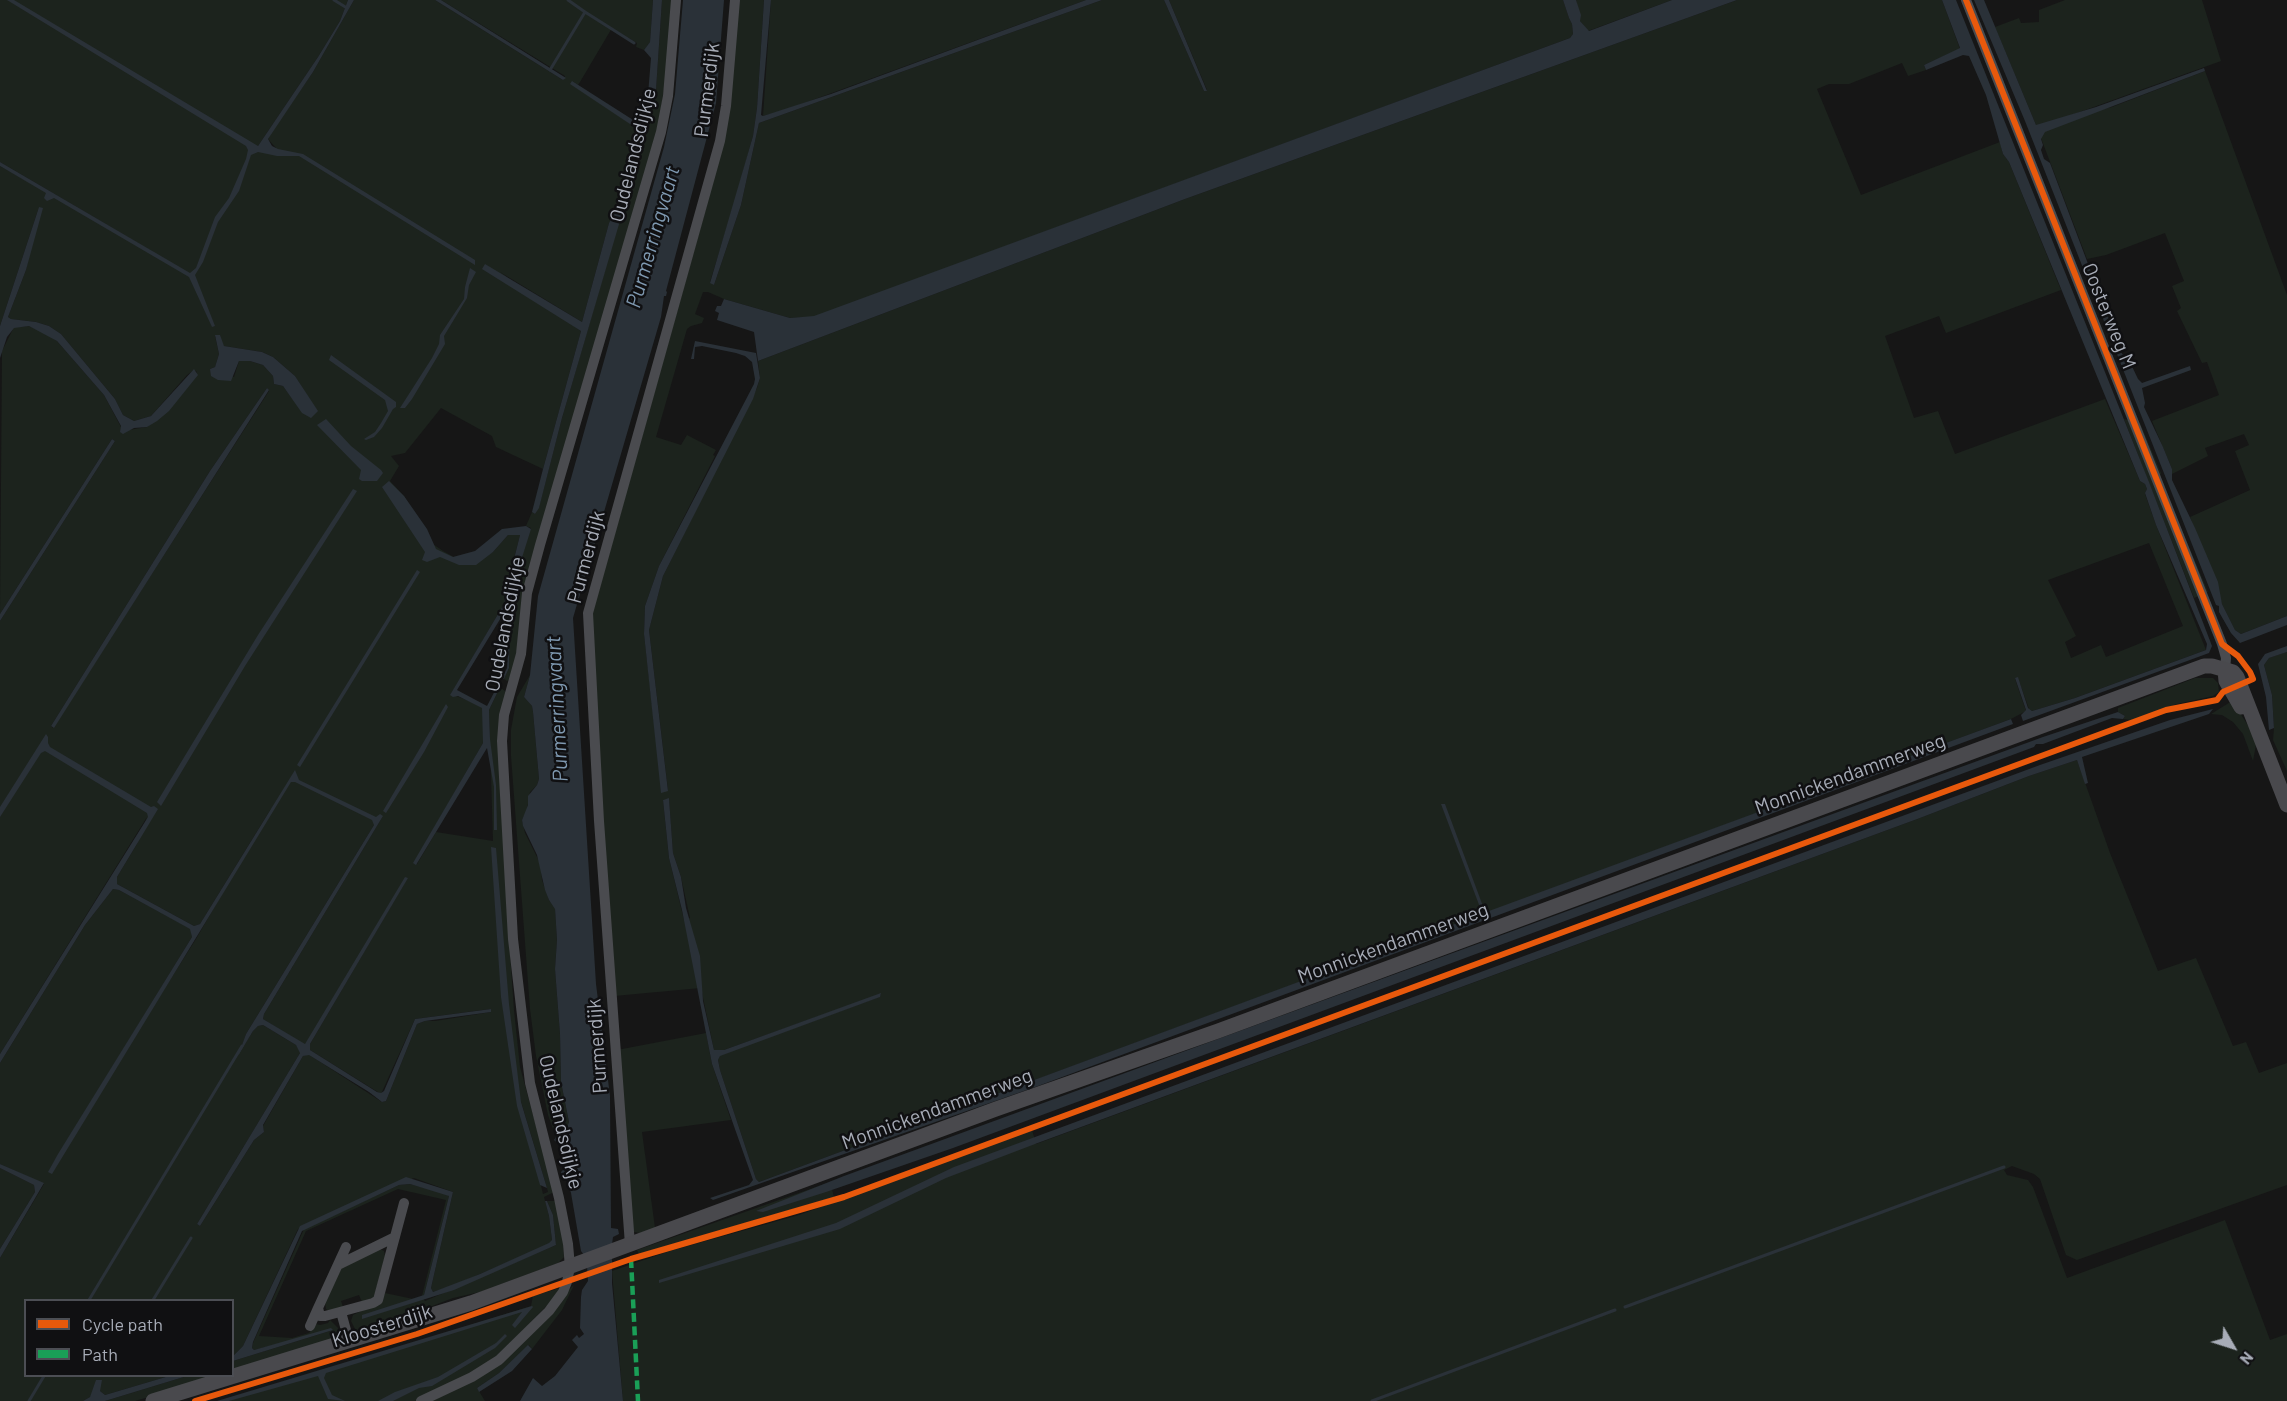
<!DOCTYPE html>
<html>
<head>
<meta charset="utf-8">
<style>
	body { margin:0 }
	#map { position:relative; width:2287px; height:1401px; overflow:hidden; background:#161616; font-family:Barlow,sans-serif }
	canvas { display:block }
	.legend { position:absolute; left:24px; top:1299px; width:210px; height:78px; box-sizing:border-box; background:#101012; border:2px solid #4c4e54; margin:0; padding:8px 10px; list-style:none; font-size:18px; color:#a7acb7 }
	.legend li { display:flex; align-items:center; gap:12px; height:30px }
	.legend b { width:30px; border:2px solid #4c4e54 }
	.north { position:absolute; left:2203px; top:1317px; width:60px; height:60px; -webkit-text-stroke:4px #101012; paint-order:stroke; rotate:129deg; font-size:16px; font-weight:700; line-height:24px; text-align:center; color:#a7acb7 }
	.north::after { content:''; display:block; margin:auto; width:21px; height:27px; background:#a7acb7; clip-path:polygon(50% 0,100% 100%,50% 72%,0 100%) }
</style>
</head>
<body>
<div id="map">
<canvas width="2287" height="1401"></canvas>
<ul class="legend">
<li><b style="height:8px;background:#e8590c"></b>Cycle path</li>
<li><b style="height:8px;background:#1a9f57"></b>Path</li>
</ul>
<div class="north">N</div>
</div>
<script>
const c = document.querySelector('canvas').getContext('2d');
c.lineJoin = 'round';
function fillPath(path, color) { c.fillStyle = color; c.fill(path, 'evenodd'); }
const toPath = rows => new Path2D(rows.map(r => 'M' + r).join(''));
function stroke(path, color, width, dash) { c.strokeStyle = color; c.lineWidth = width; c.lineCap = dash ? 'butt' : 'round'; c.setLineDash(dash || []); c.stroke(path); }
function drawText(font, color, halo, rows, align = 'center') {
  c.font = font + ' Barlow,sans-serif'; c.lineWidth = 5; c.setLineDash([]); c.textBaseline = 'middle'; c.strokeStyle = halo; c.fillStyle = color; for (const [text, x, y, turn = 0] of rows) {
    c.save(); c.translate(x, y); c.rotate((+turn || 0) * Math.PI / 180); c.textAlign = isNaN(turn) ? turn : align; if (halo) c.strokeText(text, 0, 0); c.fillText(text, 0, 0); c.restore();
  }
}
fillPath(toPath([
	[0,0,348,0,340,21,318,57,258,146,276,148,268,139,271,133,313,72,354,0,435,0,563,80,565,78,565,76,441,0,653,0,650,42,644,50,636,47,637,43,612,28,580,82,578,85,572,81,639,130,620,198,622,201,626,199,656,90,662,0,672,0,668,62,658,129,551,500,511,678,507,681,504,679,509,668,510,619,514,596,507,594,504,604,451,694,485,707,483,743,414,863,417,864,436,832,493,841,489,710,500,687,506,692,506,897,514,1010,520,1067,554,1192,544,1197,549,1216,552,1240,549,1244,529,1253,452,1286,433,1292,431,1288,453,1192,414,1178,298,1229,243,1346,233,1356,232,1300,26,1300,26,1376,169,1376,105,1395,100,1391,83,1401,0,1401,0,1258,44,1184,0,1164,0,1063,85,925,113,889,119,890,191,929,192,937,48,1172,196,939,272,807,200,924,194,926,117,884,117,877,137,844,147,817,0,1054,0,621,115,441,112,439,0,614,2,351,14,327,29,326,46,333,57,341,104,395,121,427,128,430,147,427,183,393,197,372,194,370,187,375,151,416,134,421,123,415,115,399,61,334,49,326,36,322,11,319,8,317,26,270,39,207,0,326,0,166,155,253,0,162],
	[622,211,562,418,539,507,535,514,532,512,526,526,531,528,508,582,520,535,508,535,493,552,468,565,443,551,433,544,404,496,390,481,399,466,391,456,405,453,441,408,492,436,496,447,543,469,581,331,500,272,582,322,609,223],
	[215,336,224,346,262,352,273,357,295,376,317,411,291,397,283,386,274,384,273,376,263,365,250,361,239,361,234,377,210,369,215,367,219,354],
	[267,388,269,391,53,728,51,726,210,471],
	[383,816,264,1014,263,1019,305,1045,407,879,310,1044,310,1050,381,1094,415,1019,490,1009,491,1012,435,1021,425,1021,417,1024,386,1101,382,1102,308,1054,303,1056,263,1126,264,1132,254,1140,200,1226,197,1224,300,1053,300,1050,296,1045,263,1025,258,1026,253,1031,240,1052,246,1034,374,825],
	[520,1098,547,1188,548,1192,543,1194],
	[739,0,764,0,757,108,753,136,736,197,710,282,714,285,741,205,759,123,1102,0,1164,0,1204,91,1207,90,1169,0,1563,0,1569,18,1572,24,1573,34,1570,38,814,317,790,318,724,299,708,292,703,292,695,314,704,318,702,323,691,326,687,329,656,437,681,445,687,435,716,450,713,455,715,456,659,566,645,606,644,634,662,792,668,790,649,630,663,576,757,388,760,378,758,361,1185,199,1737,0,1942,0,1960,49,1924,65,1926,70,1908,76,1902,63,1849,84,1829,84,1817,89,1861,195,2000,142,2003,154,2009,162,2061,290,1946,333,1939,316,1885,336,1914,418,1938,411,1955,454,2105,399,2140,481,2145,484,2147,489,2145,494,2156,525,2206,650,2075,698,2032,711,2029,709,2018,678,2015,679,2026,711,2011,719,759,1182,756,1179,720,1070,718,1060,720,1055,879,997,881,994,724,1050,714,1050,701,988,614,996,590,622,706,208],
	[2149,543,2183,626,2106,657,2101,645,2071,658,2065,642,2076,636,2048,580],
	[669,799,673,853,681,877,690,918,684,920,669,858,663,800],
	[771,0,1086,0,788,109,763,116],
	[1576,0,1672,0,1588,31,1580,21],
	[2065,0,2202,0,2221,61,2055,121,2112,107,2205,71,2287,295,2287,616,2241,634,2235,630,2222,604,2190,517,2250,490,2235,451,2249,445,2244,434,2205,448,2208,456,2170,475,2172,469,2152,421,2219,395,2207,362,2202,363,2177,311,2181,308,2172,286,2184,281,2165,233,2106,255,2087,259,2036,125,1995,27,2019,18,2021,23,2039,22,2039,10],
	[2124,419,2140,423,2161,473,2156,488,2165,490,2208,592,2194,598],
	[2287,652,2287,771,2273,740,2274,728,2272,695,2264,665,2269,658],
	[530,675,524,697,532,706,533,712,539,779,537,785,530,792,527,810,522,820,525,833,541,865,542,880,549,900,555,908,557,940,555,969,560,1034,561,1082,569,1122,566,1133,559,1138,556,1137,548,1115,536,1056,530,1009,511,756,511,730,517,697],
	[2195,678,2213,678,2218,683,2219,692,2213,696,2177,704,2132,720,2123,719,2125,716,2118,712,2118,708],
	[2232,701,2257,739,2253,761,2243,734,2233,722,2222,715,2211,714],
	[2077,760,2110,853,2158,971,2196,958,2233,1046,2246,1042,2259,1073,2287,1063,2287,1185,2077,1260,2066,1255,2040,1179,2034,1174,2012,1166,2004,1170,2007,1175,2028,1180,2033,1187,2067,1278,2225,1220,2270,1340,2287,1334,2287,1401,623,1401,612,1271,670,1251,799,1215,1032,1130,1036,1144,1920,818,2029,776],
	[706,1033,712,1064,731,1120,642,1132,655,1228,640,1233,634,1232,631,1227,617,1050],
	[0,1168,34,1185,35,1192,0,1249],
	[830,1182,834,1197,639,1254,637,1250],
	[410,1184,447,1194,449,1196,424,1295,422,1297,425,1301,556,1245,553,1215,547,1201,557,1201,561,1213,564,1257,558,1263,480,1292,453,1298,396,1320,356,1331,351,1321,353,1315,382,1301,385,1293,413,1299,422,1296,446,1200,398,1189,306,1231,259,1336,292,1338,309,1333,316,1324,320,1325,328,1323,330,1320,338,1328,337,1337,233,1372,233,1361,333,1330,254,1350,252,1348,253,1343,304,1229,399,1185],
	[380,1249,384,1251,385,1256,374,1297,362,1302,359,1295,341,1301,343,1307,329,1311,326,1309,325,1302,341,1269],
	[574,1285,562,1310,532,1349,529,1345,499,1373,477,1388,485,1401,431,1401,482,1374],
	[560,1288,562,1290,492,1362,417,1401,227,1401,531,1306,533,1296],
	[187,1376,222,1376,135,1401,105,1401]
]), '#1c231d');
fillPath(toPath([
	[7,0,14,0,258,146,318,57,340,21,348,0,354,0,313,72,268,139,272,146,278,149,303,154,475,260,475,265,299,156,277,156,258,152,251,155,239,191,218,222,203,262,195,275,215,326,212,327,189,277,54,198,47,201,44,198,46,193,0,166,0,162,190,273,196,268,215,217,229,198,246,159,248,150,246,146],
	[435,0,441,0,566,78,563,80],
	[653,0,662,0,656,90,652,108,647,107,651,58,644,50,650,42],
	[683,0,724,0,716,103,666,291,667,292,666,296,664,296,661,317,573,618,596,984,610,1096,611,1228,618,1229,619,1234,613,1237,612,1244,612,1283,623,1401,520,1401,533,1378,542,1386,555,1376,578,1347,572,1340,577,1335,579,1338,584,1334,580,1328,581,1297,582,1290,588,1281,587,1267,584,1255,581,1251,571,1193,566,1177,562,1176,561,1172,564,1169,560,1145,554,1140,556,1137,561,1138,564,1136,569,1122,561,1082,560,1034,555,969,557,940,555,909,549,900,545,890,537,855,523,826,522,820,528,805,528,796,537,785,539,779,533,712,532,706,524,697,530,675,538,596,664,147,675,94],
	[764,0,771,0,761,115,763,116,831,94,1086,0,1102,0,759,123,741,205,714,285,710,283,753,136,757,108],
	[1164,0,1169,0,1207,91,1204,91],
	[1563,0,1576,0,1581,15,1580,21,1589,31,1672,0,1737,0,1185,199,758,361,754,332,717,320,719,313,715,311,717,306,721,306,724,299,790,318,814,316,1570,38,1573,34,1572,24,1569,18],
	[1942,0,1956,0,2149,482,2212,646,2209,653,2023,721,2021,715,2026,710,2015,678,2018,677,2028,708,2032,711,2075,698,2206,650,2207,644,2156,525,2145,493,2147,489,2145,484,2140,481,2009,162,2003,154,1986,95,1969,56,1963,55,1926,70,1924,65,1960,48],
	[1974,0,1984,0,2036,125,2096,107,2204,68,2205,71,2045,132,2041,139,2043,145,2041,150,2044,159,2050,163,2122,354,2128,358,2138,379,2142,383,2190,366,2191,370,2142,388,2145,403,2144,407,2163,447,2172,469,2172,480,2195,528,2218,582,2222,604,2235,630,2241,634,2287,616,2287,625,2240,643,2231,633,2219,612,2219,606,2216,605,2025,121],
	[572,81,641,125,644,118,648,120,626,200,622,201,620,199,639,130,570,84],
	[39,207,43,208,26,270,8,317,11,319,36,322,49,326,61,334,115,399,123,415,134,421,151,416,194,369,198,375,169,411,157,421,147,427,134,428,123,434,120,432,121,426,104,395,57,341,29,326,14,328,7,337,0,358,0,326],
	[617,209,622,211,622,214,562,418,539,508,535,514,532,512,543,469,581,331,482,269,485,264,582,322,609,223],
	[470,268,476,272,469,285,467,298,444,336,445,344,412,399,405,408,400,408,432,358,439,344,440,335,464,299,465,287],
	[215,335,220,335,224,346,262,352,273,357,295,376,318,411,311,418,302,413,283,386,274,384,273,376,263,365,250,361,239,361,231,381,218,380,211,376,210,369,215,367,219,354],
	[695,341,756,353,760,378,753,399,663,576,649,630,668,791,661,793,644,634,645,606,659,566,754,384,755,379,752,362,745,356,736,353,702,346,695,347,694,359,691,359],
	[331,355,396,402,396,407,393,409,382,428,374,437,366,440,364,439,375,432,381,423,388,411,385,400,329,360],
	[267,388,269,390,54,728,51,726,210,471],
	[326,419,351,446,381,470,383,473,377,481,362,481,359,479,361,470,317,425],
	[112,439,115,441,0,621,0,614],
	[389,481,404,496,427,529,436,549,453,557,475,551,502,529,526,526,531,529,514,583,508,583,520,535,508,535,493,552,476,565,459,565,440,557,427,562,422,560,425,552,382,487],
	[353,489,357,491,245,666,161,806,157,802,258,635],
	[417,570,420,572,300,767,297,765],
	[506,594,514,595,510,619,509,668,504,679,502,678,507,668,508,654,507,612,505,611,457,690,487,706,498,685,500,687,489,710,490,739,496,785,497,830,494,830,494,787,487,748,416,865,413,863,483,743,482,708,458,696,453,697,450,695,504,604],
	[2287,646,2287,652,2269,658,2264,665,2272,695,2274,728,2269,730,2266,697,2258,664,2265,654],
	[446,704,448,707,424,752,386,813,383,811],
	[2213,709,2209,714,2082,757,2088,783,2085,784,2077,760,2029,776,1920,818,1035,1144,946,1178,840,1229,659,1283,659,1280,836,1223,954,1167,2040,765,2170,720],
	[2118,712,2125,716,2123,719,2112,718,2043,744,2036,744,2034,747,953,1148,826,1192,763,1212,756,1211,844,1176,1409,969,2043,737],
	[2011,719,2013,724,1038,1086,713,1200,710,1198,749,1185,753,1180,712,1064,682,910,669,858,663,800,669,798,673,853,681,877,686,908,700,956,703,1001,714,1050,724,1050,881,993,880,997,720,1056,718,1060,720,1070,756,1179,759,1182,1479,915,1481,910,1441,804,1445,804,1484,909,1489,911],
	[46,734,48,737,48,743,50,747,151,807,154,806,158,809,117,877,117,884,194,926,200,924,295,770,299,780,376,817,380,814,383,816,264,1014,263,1019,305,1044,405,877,408,878,310,1044,310,1050,377,1092,381,1093,384,1091,415,1019,491,1009,491,1012,425,1021,417,1024,386,1101,382,1102,369,1092,309,1055,303,1056,263,1125,264,1132,254,1140,200,1226,197,1224,300,1053,296,1045,263,1025,258,1026,253,1031,238,1056,246,1034,374,825,372,820,295,782,291,782,52,1174,48,1172,58,1154,192,937,190,929,119,890,113,889,85,925,0,1063,0,1054,148,817,147,813,45,751,41,753,0,817,0,807],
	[491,847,496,848,509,1004,521,1102,547,1188,540,1185,517,1106,501,997],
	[0,1164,44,1183,0,1258,0,1249,35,1192,34,1185,0,1168],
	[406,1177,453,1192,431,1288,433,1292,480,1274,549,1243,552,1240,549,1216,545,1201,547,1201,553,1215,556,1245,454,1290,362,1319,362,1315,424,1295,449,1196,410,1184,399,1185,302,1231,253,1342,252,1348,254,1350,331,1328,333,1330,233,1361,233,1356,243,1346,300,1226],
	[532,1306,533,1307,515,1328,512,1325,522,1312,326,1373,324,1378,332,1395,345,1401,328,1399,318,1376,229,1401,217,1401],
	[505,1334,507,1336,495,1348,432,1386,419,1388,393,1401,378,1401,395,1392,438,1377,496,1343],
	[528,1345,532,1349,512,1371,479,1392,477,1388,499,1373],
	[169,1376,187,1376,105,1401,83,1401,90,1397,96,1380,102,1380,100,1391,105,1395]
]), '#2a3138');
stroke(toPath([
	[334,0,347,8],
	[585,12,634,43],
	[550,70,585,12,568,0],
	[89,1300,242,1046],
	[153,1300,191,1238],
	[1625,1307,2004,1167],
	[29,1401,44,1376],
	[1372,1401,1615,1310]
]), '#2a3138', 3);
stroke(toPath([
	[1966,0,2222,644,2226,658,2225,670],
	[630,1245,599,821,588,613,720,141,726,106,735,0],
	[346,1247,318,1308,320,1316,325,1316,373,1303,378,1300,404,1203],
	[338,1265,395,1237],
	[341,1312,349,1341],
	[310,1326,318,1308],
	[421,1401,472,1377,499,1360,549,1311,563,1292,567,1282,570,1267,568,1244,559,1198,530,1083,513,939,502,741,504,715,521,654,527,593,540,545,661,132,668,96,676,0]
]), '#4a4b4f', 10);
stroke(toPath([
	[2225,670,2226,681,2241,707],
	[153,1401,471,1303,996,1109,1218,1031,2204,666,2212,666,2233,672,2237,677,2287,805]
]), '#49494d', 15);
stroke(toPath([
	[631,1259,638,1401]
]), '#1a9f57', 4.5, [9, 4.5]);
stroke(toPath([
	[195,1401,417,1334,631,1259,844,1197,2166,710,2217,700,2223,692,2253,679,2250,672,2238,656,2222,644,1966,0]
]), '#e8590c', 6);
drawText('20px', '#a7acb7', '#101012', [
	["Purmerdijk",707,90,-83],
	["Oudelandsdijkje",633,155,-76],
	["Oosterweg M",2109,316,68],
	["Purmerdijk",586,557,-75],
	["Oudelandsdijkje",505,624,-79],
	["Monnickendammerweg",1850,774,-20],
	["Monnickendammerweg",1393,943,-20],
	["Purmerdijk",597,1046,-94],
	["Monnickendammerweg",937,1109,-20],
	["Oudelandsdijkje",561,1122,77],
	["Kloosterdijk",382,1326,-17]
]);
drawText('italic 21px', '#7f99b1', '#101012', [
	["Purmerringvaart",653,237,-74],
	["Purmerringvaart",557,709,-93]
]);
</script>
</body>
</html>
